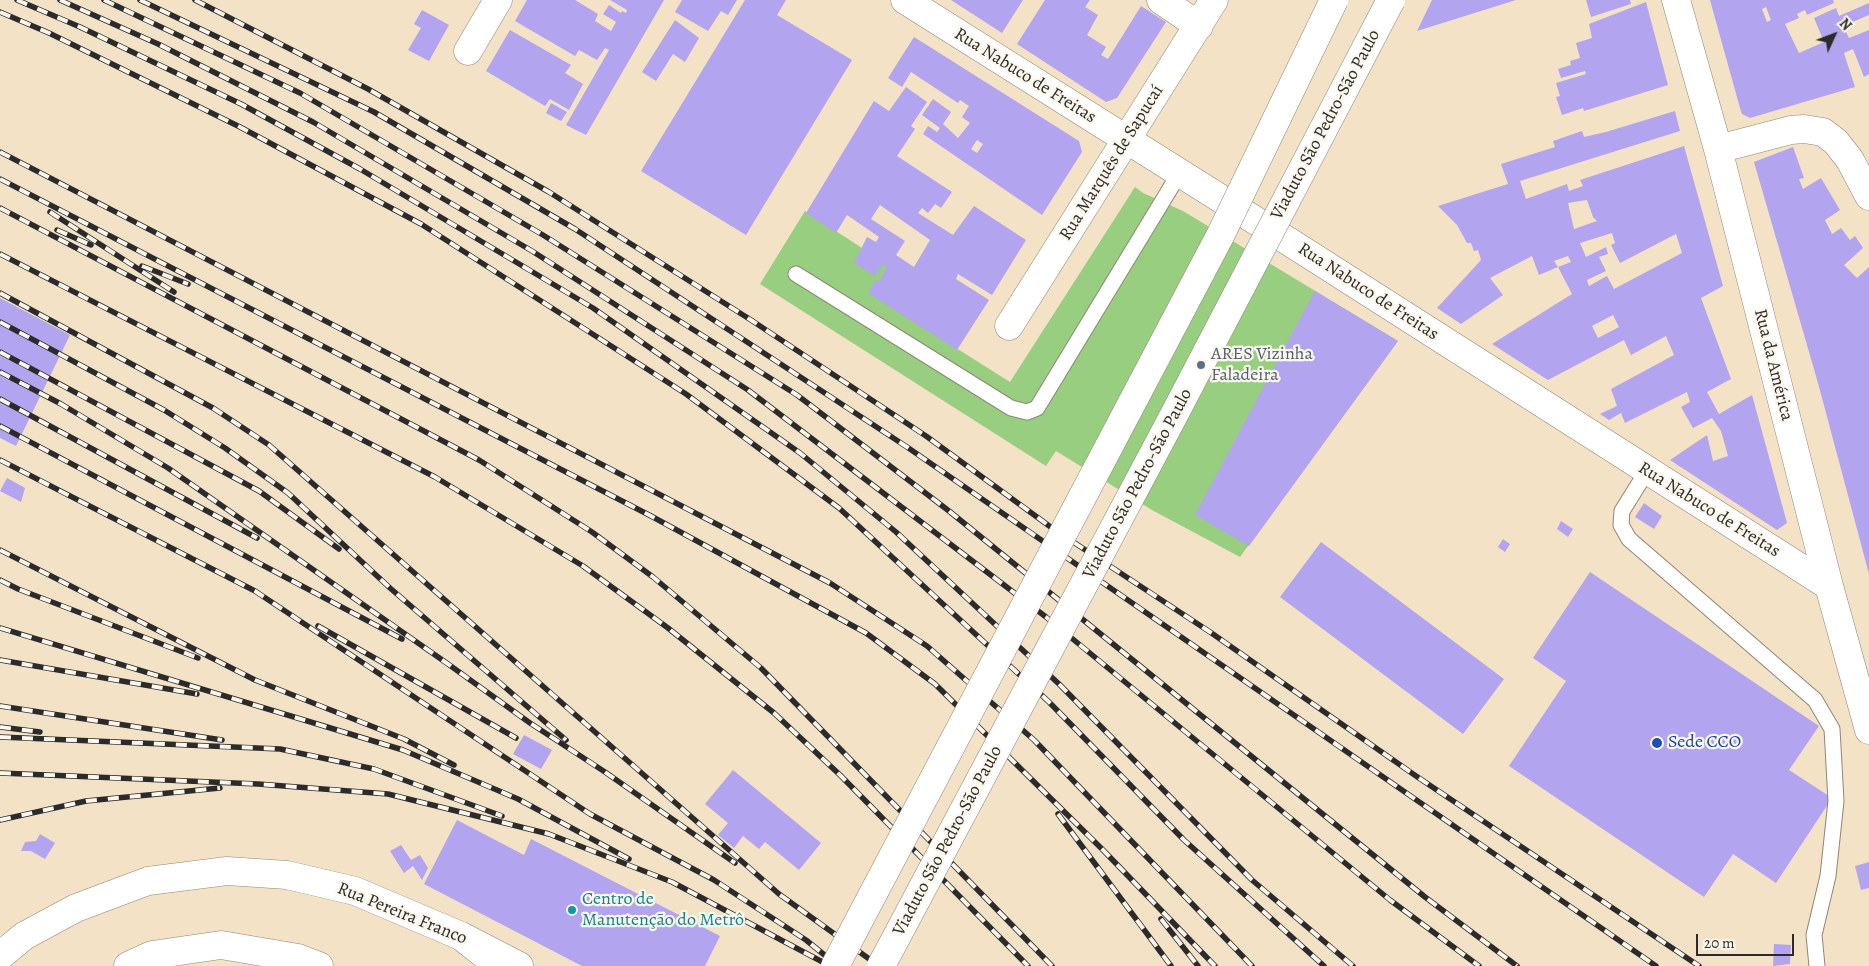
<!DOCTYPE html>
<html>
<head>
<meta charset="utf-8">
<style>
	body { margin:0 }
	#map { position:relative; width:1869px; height:966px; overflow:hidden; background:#f3e2c6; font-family:Alegreya,serif }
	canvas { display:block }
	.north { position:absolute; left:1809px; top:10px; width:50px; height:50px; -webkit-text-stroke:4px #fbf7ec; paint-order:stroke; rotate:47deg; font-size:14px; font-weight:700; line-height:20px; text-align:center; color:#2b2b2b }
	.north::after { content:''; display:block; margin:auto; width:18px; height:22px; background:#2b2b2b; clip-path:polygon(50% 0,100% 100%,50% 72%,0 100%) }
	.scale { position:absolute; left:1696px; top:934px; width:98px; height:22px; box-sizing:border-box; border:2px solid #2b2b2b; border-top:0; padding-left:6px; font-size:15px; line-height:18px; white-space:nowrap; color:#2b2b2b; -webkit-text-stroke:4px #fbf7ec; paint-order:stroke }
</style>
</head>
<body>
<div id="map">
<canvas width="1869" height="966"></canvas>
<div class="north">N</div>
<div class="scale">20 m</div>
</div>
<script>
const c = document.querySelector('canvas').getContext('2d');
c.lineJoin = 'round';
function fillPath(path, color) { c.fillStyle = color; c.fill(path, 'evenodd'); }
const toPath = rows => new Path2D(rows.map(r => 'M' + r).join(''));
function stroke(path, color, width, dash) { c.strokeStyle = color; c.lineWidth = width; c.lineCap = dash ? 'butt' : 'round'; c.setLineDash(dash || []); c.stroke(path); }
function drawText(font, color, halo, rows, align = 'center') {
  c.font = font + ' Alegreya,serif'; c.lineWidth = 4.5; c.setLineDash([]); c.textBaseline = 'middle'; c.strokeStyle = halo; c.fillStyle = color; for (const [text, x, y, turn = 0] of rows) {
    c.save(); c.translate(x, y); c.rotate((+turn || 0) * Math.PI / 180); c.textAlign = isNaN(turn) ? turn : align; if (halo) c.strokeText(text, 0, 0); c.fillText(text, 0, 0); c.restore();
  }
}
fillPath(toPath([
	[1135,187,1143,193,1183,211,1398,341,1240,557,1152,510,1056,451,1046,466,760,284,805,211,973,320,956,348,1010,382]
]), '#98ce7f');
fillPath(toPath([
	[527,0,575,0,598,14,595,21,611,31,616,22,603,14,609,5,621,13,622,11,626,13,627,10,610,0,664,0,586,135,566,125,609,50,605,48,597,60,579,50,575,56,515,21],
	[682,0,737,0,728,15,721,11,708,31,675,12],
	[745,0,786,0,777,15,852,60,746,235,641,171],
	[951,0,1023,0,1002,33],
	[1045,0,1090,0,1085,7,1098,15,1087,35,1106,47,1101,55,1108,59,1141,6,1166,22,1117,98,1106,102,1017,44],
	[1432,0,1516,0,1417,31],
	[1586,0,1630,0,1631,4,1591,17],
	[1710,0,1833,0,1834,3,1807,15,1805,10,1797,14,1799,18,1785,24,1799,53,1824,42,1814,18,1836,8,1839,16,1869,3,1869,15,1843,26,1849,38,1869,30,1869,74,1864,77,1853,49,1844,53,1855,87,1750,118,1742,114,1740,108],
	[1766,7,1771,20,1767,22,1762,9],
	[1646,2,1668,85,1584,111,1583,108,1562,115,1556,97,1560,96,1556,83,1586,74,1585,71,1561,78,1558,69,1571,65,1570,61,1580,58,1576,43,1592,38,1589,24],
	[422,10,449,25,429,61,408,50,421,28,414,24],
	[675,20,699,38,685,62,673,54,656,81,642,72],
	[510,30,571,65,565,73,583,84,569,110,550,99,545,106,486,71],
	[914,37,1079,141,1082,152,1042,215,923,134,928,126,937,132,940,128,922,115,933,99,951,112,943,124,958,138,970,123,962,117,969,106,960,100,958,103,911,72,902,87,888,78],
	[977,140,983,144,977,153,971,149],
	[906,87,927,102,911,126,915,129,897,156,952,192,941,208,935,204,928,213,922,208,918,213,953,235,974,206,1026,240,992,295,958,274,956,279,989,300,957,350,868,293,876,280,879,282,887,267,883,264,875,276,854,263,867,237,876,242,879,237,847,215,836,233,806,213,874,101,889,111],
	[880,205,930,240,914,267,896,255,905,241,871,219],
	[551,103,567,112,561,121,546,113],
	[1675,111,1680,131,1520,181,1526,199,1567,184,1569,191,1583,186,1580,180,1684,146,1723,286,1701,298,1731,379,1707,392,1719,414,1752,395,1787,523,1777,530,1670,460,1707,435,1713,461,1728,456,1721,431,1712,418,1693,428,1681,407,1690,402,1687,392,1625,423,1621,413,1609,420,1600,414,1617,406,1611,389,1674,355,1666,336,1631,355,1624,340,1548,380,1492,344,1572,294,1558,267,1571,262,1568,256,1554,261,1558,267,1539,275,1532,256,1490,278,1503,295,1461,324,1437,308,1481,260,1478,250,1474,251,1471,243,1467,243,1457,225,1438,206,1508,184,1501,164,1555,147,1553,141,1582,131,1584,137,1606,132],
	[1587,200,1593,217,1597,221,1574,229,1568,203],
	[1612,233,1615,243,1611,245,1620,263,1676,234,1682,253,1614,289,1607,276,1589,286,1587,280,1606,271,1599,257,1608,254,1606,247,1586,257,1580,243],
	[1613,315,1619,327,1598,338,1592,326],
	[1793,147,1804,178,1799,179,1803,189,1821,178,1840,210,1825,220,1832,234,1841,228,1850,240,1855,236,1863,248,1844,265,1857,278,1869,267,1869,574,1818,383,1754,162],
	[1315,291,1398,341,1249,546,1195,515],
	[0,298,70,335,16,446,0,438],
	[7,478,25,488,21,502,0,491],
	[1644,503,1662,516,1654,529,1635,517],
	[1561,521,1573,529,1568,537,1557,529],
	[1503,539,1510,544,1505,552,1498,547],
	[1321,542,1504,679,1463,734,1280,597],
	[1590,572,1819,726,1789,770,1832,798,1776,883,1733,854,1704,897,1509,766,1566,681,1533,658],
	[524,735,552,750,541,769,513,754],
	[733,770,821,843,799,870,765,842,759,849,743,836,734,848,718,835,728,823,705,804],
	[457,820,524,855,531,839,720,936,705,966,582,966,424,884],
	[40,834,55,843,45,859,31,851,21,851,25,842,36,841],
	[401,845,411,860,420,855,428,868,422,880,413,866,404,873,390,851],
	[1869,862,1869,888,1861,890,1855,866],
	[1774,944,1791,945,1790,964,1773,966]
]), '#b2a4ee');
const lane = toPath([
	[796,274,1011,408,1027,412,1037,408,1179,174],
	[1647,471,1622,511,1621,525,1629,539,1815,700,1832,729,1836,801,1828,876,1814,935,1817,966]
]);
const street = toPath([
	[905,0,1288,241,1829,586],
	[1161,0,1199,26],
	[1676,0,1718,149,1829,586,1869,730],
	[468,51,498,0],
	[1718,149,1791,130,1804,129,1823,132,1836,142,1850,160,1869,196],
	[1009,326,1214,0]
]);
const secondary = toPath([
	[0,956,24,936,76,908,148,881,227,871,287,875,355,891,461,936,519,966]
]);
const primary = toPath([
	[461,936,499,966],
	[128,966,152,955,221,945,298,958,319,966]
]);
stroke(lane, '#8f8678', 17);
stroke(street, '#8f8678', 29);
stroke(secondary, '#8f8678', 29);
stroke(primary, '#8f8678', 29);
stroke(lane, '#fff', 15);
stroke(street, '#fff', 28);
stroke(secondary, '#fff', 28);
stroke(primary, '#fff', 28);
const rail = toPath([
	[17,0,80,27,241,104,360,169,593,308,800,453,896,532,1059,684,1252,880,1353,966],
	[60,0,158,44,313,122,532,251,748,390,1046,617,1390,900,1479,966],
	[104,0,300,93,543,235,797,395,949,511,1425,897,1517,966],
	[140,0,374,112,575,229,907,447,1656,966],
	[195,0,368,89,549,192,751,320,926,436,1052,528,1210,632,1416,776,1699,966],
	[0,12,49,33,240,127,421,224,686,394,839,508,1049,702,1184,840,1324,966],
	[0,152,830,583,927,646,1034,740,1252,966],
	[0,179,651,516,866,633,935,684,1102,849,1215,966],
	[0,208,479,460,592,532,653,577,761,668,1052,966],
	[50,212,174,292],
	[57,230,91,245],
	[0,254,435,477,583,566,668,628,774,713,840,775,1028,966],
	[142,266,188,284],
	[0,293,213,408,269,445,779,894,879,966],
	[0,322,164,410,225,448,288,493,390,588,566,740],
	[0,352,259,491,339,549],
	[0,372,61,404,168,468,448,664,530,723,605,772,735,863],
	[0,399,257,538],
	[0,426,402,639],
	[0,460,255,591,590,814,714,880,806,940,838,966],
	[0,550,255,680,404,739,454,765],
	[0,580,18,589,198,658],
	[318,626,516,738],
	[0,628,403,750,518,799,629,859],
	[0,660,197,694],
	[0,706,222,740],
	[0,727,40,732],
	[0,737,280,749,374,769,502,816],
	[0,773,258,784,388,794,549,834,672,882,830,966],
	[1058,814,1171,966],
	[0,820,86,801,220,788],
	[1161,919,1198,966]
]);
stroke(rail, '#2b2b2b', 5.5);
stroke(rail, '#fbf7ec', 4, [11]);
const primaryBridge = toPath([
	[835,966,1221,234,1334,0],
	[881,966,1174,415,1391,0]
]);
stroke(primaryBridge, '#8f8678', 29, []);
stroke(primaryBridge, '#fff', 28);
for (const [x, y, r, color] of [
	[1201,365,5,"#5c6f8a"],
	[1657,743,6,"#1a4fb4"],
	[572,910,5,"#0f9aa8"]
]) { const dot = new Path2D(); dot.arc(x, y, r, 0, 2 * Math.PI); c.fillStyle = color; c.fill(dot); stroke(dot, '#fbf7ec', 2); }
drawText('18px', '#2b2b2b', '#fbf7ec', [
	["Rua Nabuco de Freitas",1025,76,32],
	["Viaduto São Pedro-São Paulo",1326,125,-62],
	["Rua Marquês de Sapucaí",1112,163,-58],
	["Rua Nabuco de Freitas",1368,292,33],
	["Rua da América",1773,365,76],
	["Viaduto São Pedro-São Paulo",1138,484,-62],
	["Rua Nabuco de Freitas",1709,510,32],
	["Viaduto São Pedro-São Paulo",948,841,-62],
	["Rua Pereira Franco",402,914,22]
]);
drawText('18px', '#4e5e75', '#fbf7ec', [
	["ARES Vizinha",1211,355],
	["Faladeira",1211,376]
], 'left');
drawText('18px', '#164399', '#fbf7ec', [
	["Sede CCO",1668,743]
], 'left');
drawText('18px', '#0d838f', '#fbf7ec', [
	["Centro de",582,900],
	["Manutenção do Metrô",582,921]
], 'left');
</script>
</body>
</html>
